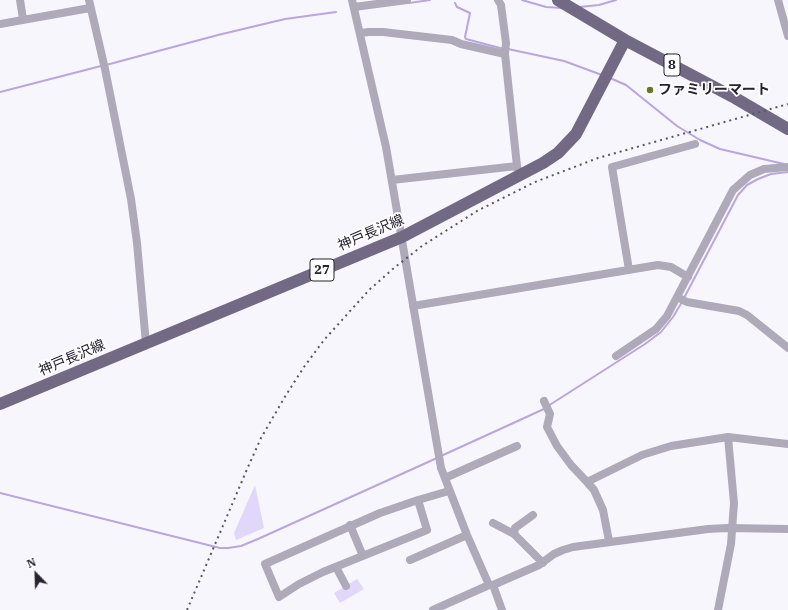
<!DOCTYPE html>
<html>
<head>
<meta charset="utf-8">
<style>
	body { margin:0 }
	#map { position:relative; width:788px; height:610px; overflow:hidden; background:#f8f6fd; font-family:"IBM Plex Serif",serif }
	canvas { display:block }
	.north { position:absolute; left:16px; top:554px; width:40px; height:40px; -webkit-text-stroke:3px #fff; paint-order:stroke; rotate:337deg; font-size:11px; font-weight:700; line-height:16px; text-align:center; color:#272330 }
	.north::after { content:''; display:block; margin:auto; width:14px; height:18px; background:#272330; clip-path:polygon(50% 0,100% 100%,50% 72%,0 100%) }
</style>
</head>
<body>
<div id="map">
<canvas width="788" height="610"></canvas>
<div class="north">N</div>
</div>
<script>
const c = document.querySelector('canvas').getContext('2d');
c.lineJoin = 'round';
function fillPath(path, color) { c.fillStyle = color; c.fill(path, 'evenodd'); }
const toPath = rows => new Path2D(rows.map(r => 'M' + r).join(''));
function stroke(path, color, width, dash) { c.strokeStyle = color; c.lineWidth = width; c.lineCap = dash ? 'butt' : 'round'; c.setLineDash(dash || []); c.stroke(path); }
function drawText(font, color, halo, rows, align = 'center') {
  c.font = font + ' "IBM Plex Serif","Noto Sans JP",serif'; c.lineWidth = 3.5; c.setLineDash([]); c.textBaseline = 'middle'; c.strokeStyle = halo; c.fillStyle = color; for (const [text, x, y, turn = 0] of rows) {
    c.save(); c.translate(x, y); c.rotate((+turn || 0) * Math.PI / 180); c.textAlign = isNaN(turn) ? turn : align; if (halo) c.strokeText(text, 0, 0); c.fillText(text, 0, 0); c.restore();
  }
}
fillPath(toPath([
	[255,485,264,528,236,540,234,533],
	[357,579,364,589,340,603,334,593]
]), '#e1d7fa');
stroke(toPath([
	[522,0,546,7,562,8],
	[409,3,430,0],
	[455,3,457,7,470,13,465,37,466,39,504,49],
	[579,7,599,5,616,0],
	[508,49,564,61,602,75],
	[106,65,218,35,285,19,336,12],
	[610,78,626,85,677,126,700,140,720,149,784,164],
	[0,92,101,66],
	[684,298,738,195,747,185,758,179,771,174,788,172],
	[548,406,645,344,661,332,673,317,682,302],
	[441,456,544,409],
	[0,493,220,548,228,548,241,546,258,539,437,458]
]), '#b8a5e2', 2);
stroke(toPath([
	[20,0,23,19],
	[89,0,105,69,131,199,137,243,146,344],
	[352,0,386,147,441,468,467,535,489,585],
	[498,0,501,5,506,43,505,54],
	[778,0,788,36],
	[354,7,407,0],
	[0,24,90,8],
	[360,33,369,32,383,32,452,40,461,44,505,54,517,166],
	[392,180,517,166,518,170],
	[629,270,612,167,695,144],
	[677,297,687,302,739,311,747,315,788,348],
	[413,306,658,265,671,267,688,277],
	[616,356,656,329,667,316,733,190,750,175,764,169,788,167],
	[544,401,550,414,547,427,557,446,571,465,587,482],
	[445,478,517,446],
	[418,500,427,530,323,572,299,584,279,597,265,564,380,513,418,500,449,491],
	[493,523,514,534,543,563],
	[350,525,363,556],
	[514,534,515,528,533,515],
	[609,541,603,510,594,490,587,482,642,455,671,446,728,437,788,444],
	[410,560,467,535],
	[336,567,346,586],
	[493,585,502,610],
	[433,610,489,585,493,585,539,565,554,554,563,550,573,547,708,529,727,528,788,529],
	[718,610,731,544,734,503,728,437]
]), '#aeaab9', 8);
stroke(toPath([
	[558,0,625,40,735,98,788,129],
	[0,404,402,237,543,163,558,153,576,134,625,40]
]), '#726a84', 12);
stroke(toPath([
	[187,610,248,467,261,438,286,395,304,367,324,340,369,290,394,268,422,246,477,211,535,182,598,158,788,104]
]), '#5a5662', 2, [2, 4]);
for (const [x, y, r, color] of [
	[650,90,4,"#687724"]
]) { const dot = new Path2D(); dot.arc(x, y, r, 0, 2 * Math.PI); c.fillStyle = color; c.fill(dot); stroke(dot, '#fff', 1.5); }
for (const [x, y, w] of [
	[672,65,16],
	[322,270,24]
]) { const box = new Path2D(); box.roundRect(x - w / 2, y - 11, w, 22, 3); c.fillStyle = '#fff'; c.fill(box); stroke(box, '#272330', 1); }
drawText('bold 13px', '#272330', null, [
	["8",672,65],
	["27",322,270]
]);
drawText('bold 14px', '#272330', '#fff', [
	["ファミリーマート",658,90]
], 'left');
drawText('14px', '#272330', '#fff', [
	["神戸長沢線",371,233,-23],
	["神戸長沢線",72,358,-23]
]);
</script>
</body>
</html>
